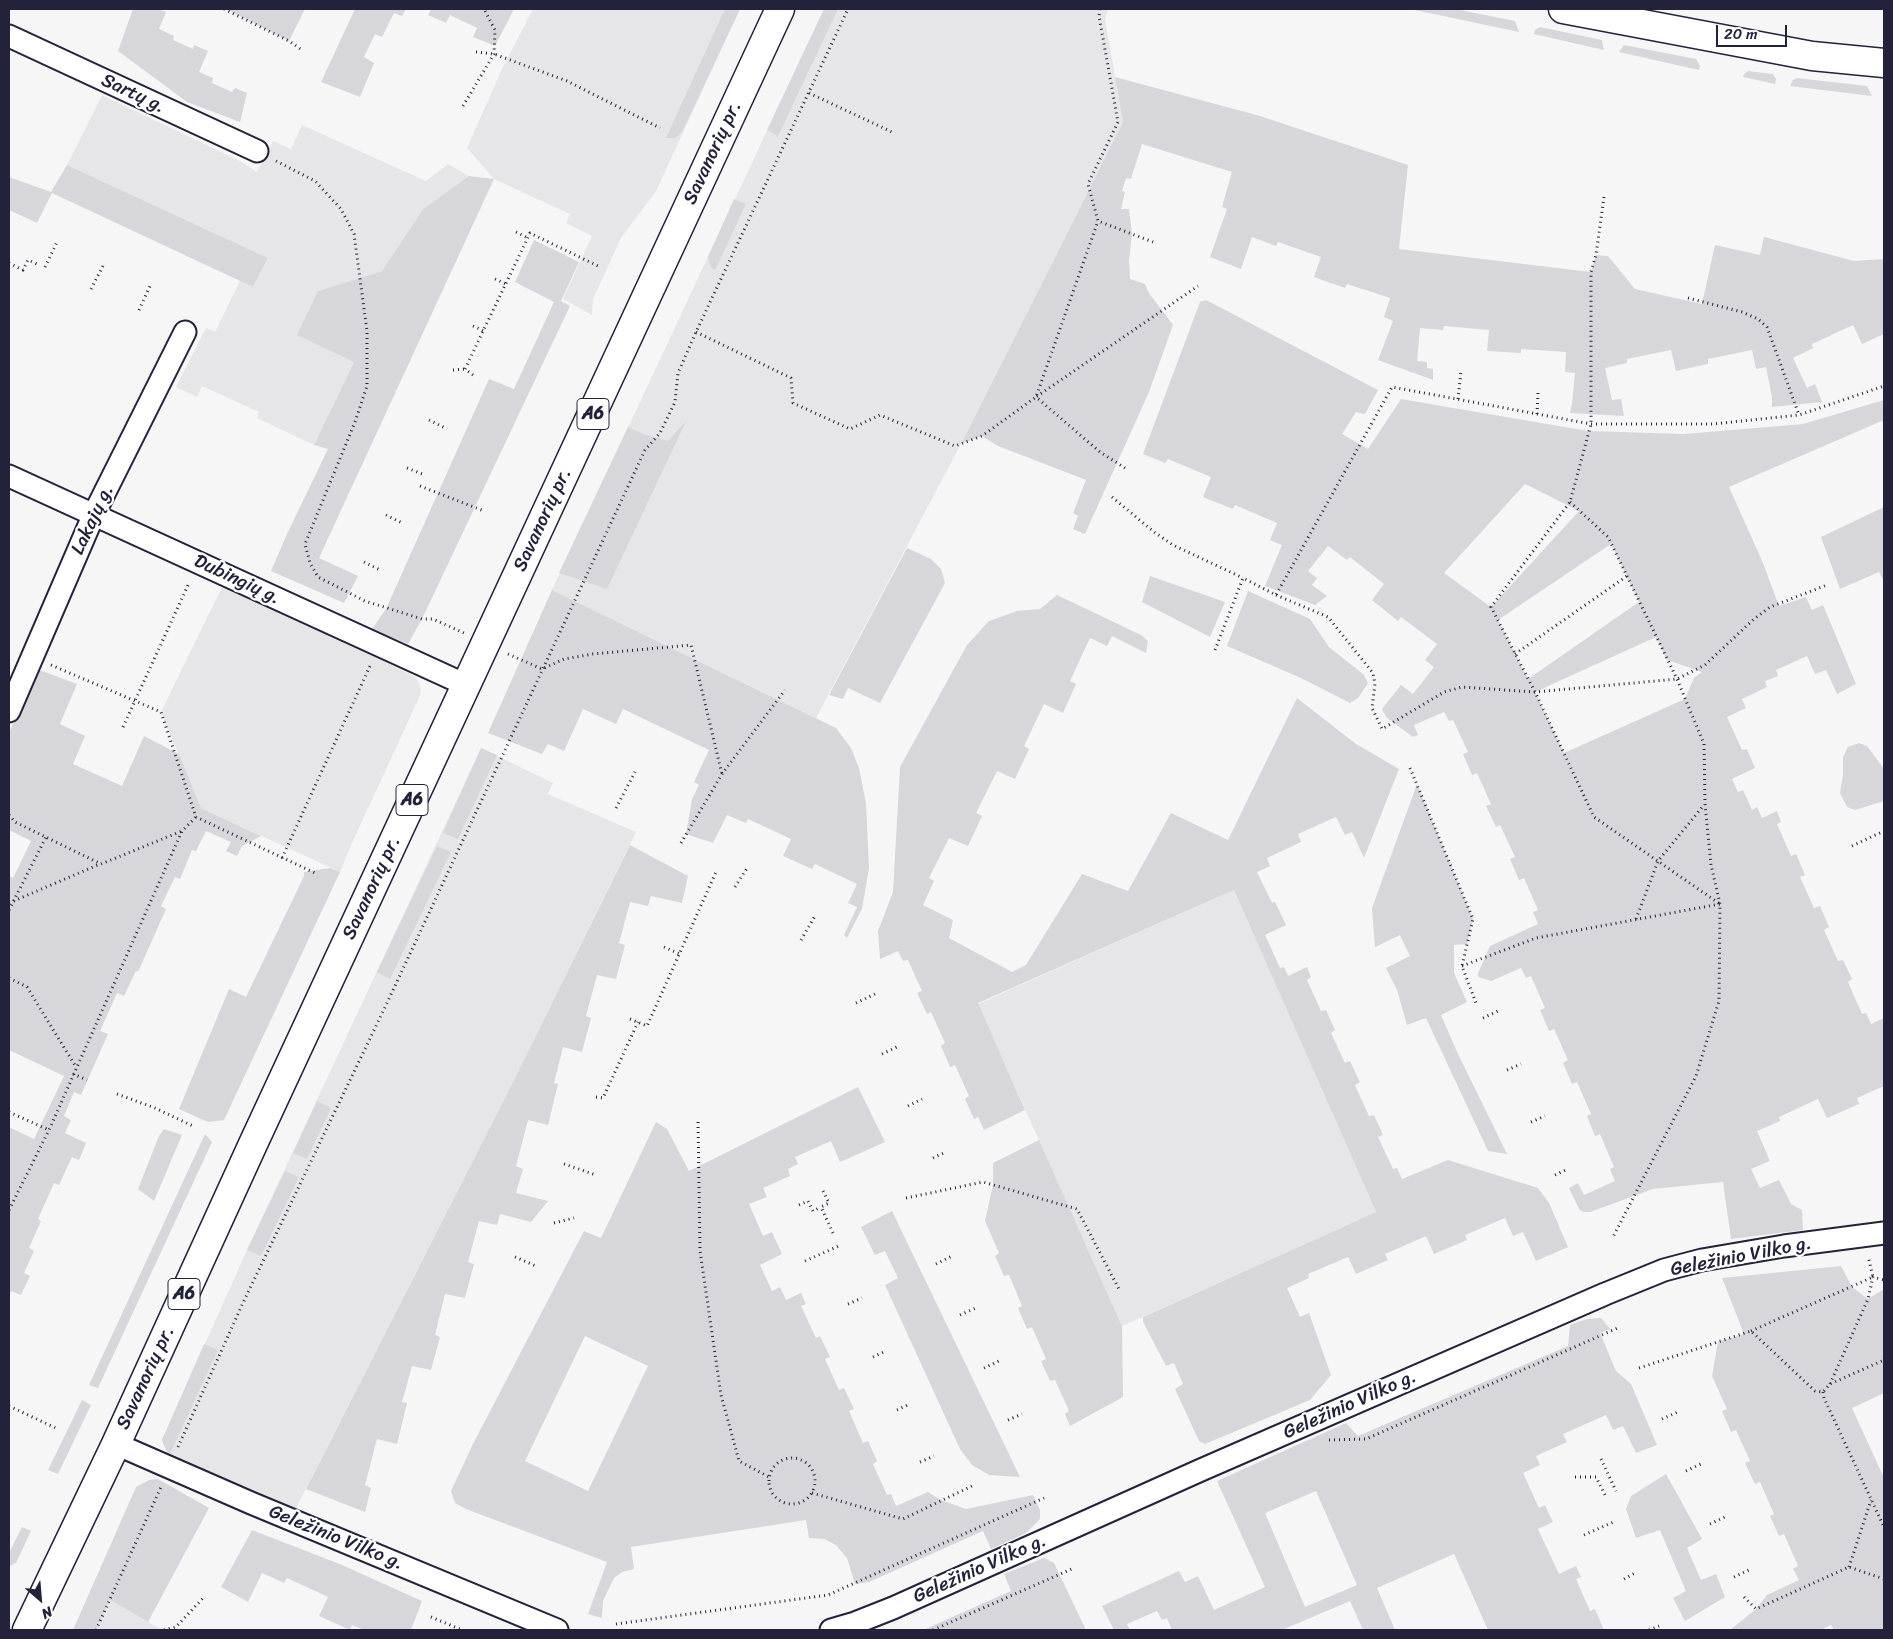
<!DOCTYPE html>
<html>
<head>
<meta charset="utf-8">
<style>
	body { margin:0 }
	#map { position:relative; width:1893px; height:1639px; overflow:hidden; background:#f6f6f7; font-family:Sriracha,sans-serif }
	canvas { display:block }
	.frame { position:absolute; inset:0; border:10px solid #22223b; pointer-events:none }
	.north { position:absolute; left:15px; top:1574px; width:50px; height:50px; -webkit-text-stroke:4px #fff; paint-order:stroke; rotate:153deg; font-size:14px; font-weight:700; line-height:20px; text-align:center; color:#22223b }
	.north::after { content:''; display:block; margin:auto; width:18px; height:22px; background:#22223b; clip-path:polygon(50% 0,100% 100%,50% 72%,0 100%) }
	.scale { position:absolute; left:1716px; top:25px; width:71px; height:22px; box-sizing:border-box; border:2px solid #22223b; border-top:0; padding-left:6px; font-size:15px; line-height:18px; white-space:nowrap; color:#22223b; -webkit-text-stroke:4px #fff; paint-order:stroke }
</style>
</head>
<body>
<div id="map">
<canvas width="1893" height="1639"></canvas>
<div class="frame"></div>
<div class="north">N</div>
<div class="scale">20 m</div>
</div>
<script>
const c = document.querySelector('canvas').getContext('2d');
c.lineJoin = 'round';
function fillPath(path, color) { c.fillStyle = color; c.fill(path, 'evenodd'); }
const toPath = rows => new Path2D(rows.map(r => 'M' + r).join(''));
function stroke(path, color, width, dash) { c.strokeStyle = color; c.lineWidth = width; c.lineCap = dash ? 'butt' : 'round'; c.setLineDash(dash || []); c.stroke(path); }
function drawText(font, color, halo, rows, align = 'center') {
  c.font = font + ' Sriracha,sans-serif'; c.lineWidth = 4.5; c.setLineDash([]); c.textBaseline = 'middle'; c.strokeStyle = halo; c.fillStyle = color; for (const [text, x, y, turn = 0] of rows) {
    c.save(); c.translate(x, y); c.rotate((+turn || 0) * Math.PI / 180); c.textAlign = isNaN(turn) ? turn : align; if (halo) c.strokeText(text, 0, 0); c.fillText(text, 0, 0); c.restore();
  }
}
fillPath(toPath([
	[533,9,740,9,656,191,621,238,593,299,592,315,563,299,592,236,566,223,570,214,494,179,467,148,503,67],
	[824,9,1108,9,1105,19,1123,122,963,440,816,718,552,590],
	[102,95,242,162,257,172,273,141,291,149,302,125,426,181,448,164,469,176,423,209,382,271,318,291,354,362,314,445,257,418,259,412,202,386,197,397,176,387,206,328,215,332,240,281,253,287,268,258,67,165],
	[223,585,402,670,416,678,420,685,421,693,418,700,352,843,340,872,201,808,161,712],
	[481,748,553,783,548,794,636,832,516,1076,296,1508,172,1456,166,1450,162,1440,247,1250],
	[1234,890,1376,1212,1122,1326,978,1004],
	[110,1600,148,1622,163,1630,96,1630]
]), '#e6e6e9');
fillPath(toPath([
	[133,9,158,9,166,12,159,29,174,36,173,40,193,49,194,45,208,51,199,72,213,78,212,83,232,92,235,88,247,93,240,122,187,102,118,51],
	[226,9,305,9,289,41],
	[355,9,406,9,402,16,394,13,382,37,375,34,364,57,374,63,360,97,321,82],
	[430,9,514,9,495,46,473,37,477,28,450,15,446,23,428,15,431,10],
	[725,9,740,9,682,132,675,138,666,138],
	[824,9,838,9,778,136,767,130],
	[1410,9,1455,9,1515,21,1519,32],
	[1540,27,1602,40,1604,50,1534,34,1535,30],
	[1624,45,1696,59,1700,66,1699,70,1619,52],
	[1748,71,1773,74,1776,79,1775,84,1743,77,1744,74],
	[1115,77,1260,116,1408,165,1399,249,1591,272,1596,255,1608,256,1635,289,1702,304,1715,245,1760,255,1764,237,1854,261,1884,259,1884,334,1862,344,1853,325,1812,344,1813,348,1793,358,1807,388,1815,384,1822,402,1772,407,1772,397,1766,367,1756,369,1752,350,1708,359,1708,364,1676,371,1671,350,1627,359,1627,363,1605,368,1612,400,1621,399,1624,416,1570,413,1572,404,1575,373,1565,372,1566,352,1521,349,1521,353,1487,351,1489,330,1444,326,1443,330,1420,328,1417,361,1427,362,1427,368,1433,369,1433,380,1378,360,1393,321,1384,317,1390,298,1347,284,1345,288,1314,277,1321,257,1278,242,1276,246,1252,237,1241,269,1210,257,1227,209,1222,207,1232,172,1142,144,1131,179,1126,178,1122,191,1125,192,1121,209,1129,209,1132,234,1129,260,1130,279,1145,284,1149,293,1173,325,1149,392,1085,534,1073,529,1078,516,1073,513,1086,480,998,446,982,436,961,444,1123,122],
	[1797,78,1867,86,1872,96,1790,86,1793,80],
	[67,165,268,258,253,287,52,193,37,223,9,210,9,177,51,192],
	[469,176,494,179,319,558,358,576,344,603,271,571,287,534,328,449,314,445,354,362,297,335,318,291,382,271,423,209],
	[734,199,746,204,715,270,711,268,708,257],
	[534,240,579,262,561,301,570,306,422,619,408,644,372,629,386,609,489,379,514,389,554,302,515,282],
	[1206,300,1378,390,1365,414,1356,412,1342,434,1368,449,1401,399,1588,431,1684,434,1803,424,1884,400,1884,420,1729,487,1763,563,1779,606,1806,597,1812,610,1823,605,1856,684,1837,694,1826,670,1815,674,1807,656,1776,670,1778,676,1765,681,1767,687,1742,699,1746,708,1727,717,1742,750,1747,749,1755,768,1732,779,1738,792,1743,790,1752,810,1757,807,1762,818,1777,811,1781,822,1777,824,1791,856,1796,854,1805,875,1800,877,1814,908,1820,906,1829,927,1824,930,1838,961,1843,960,1852,979,1848,982,1862,1014,1866,1013,1871,1024,1884,1018,1884,1086,1857,1098,1859,1104,1827,1118,1818,1099,1779,1117,1780,1121,1757,1131,1770,1161,1751,1169,1760,1188,1779,1180,1791,1204,1802,1210,1803,1230,1731,1239,1723,1182,1653,1189,1590,1212,1583,1212,1579,1209,1569,1188,1578,1183,1584,1195,1615,1181,1610,1169,1614,1167,1600,1134,1595,1136,1587,1116,1591,1114,1577,1082,1572,1084,1563,1063,1568,1060,1554,1029,1549,1031,1540,1010,1545,1008,1531,976,1526,978,1521,968,1491,981,1478,977,1478,973,1490,946,1538,924,1533,912,1538,910,1524,878,1519,880,1510,859,1515,857,1500,825,1496,827,1486,806,1491,804,1477,773,1472,775,1463,754,1468,752,1453,720,1449,721,1444,712,1414,725,1418,735,1413,737,1386,717,1382,709,1401,685,1413,694,1434,667,1425,660,1437,644,1401,617,1398,621,1372,600,1384,584,1350,557,1347,560,1328,546,1308,571,1317,578,1312,585,1327,596,1315,605,1265,586,1282,545,1270,540,1277,523,1235,505,1233,509,1203,497,1211,477,1168,459,1165,463,1143,454,1200,302],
	[1525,484,1579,511,1491,607,1444,573],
	[1611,544,1639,602,1528,679,1498,620],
	[1656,637,1667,660,1702,672,1694,678,1685,699,1564,753,1535,692],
	[686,421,607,589,559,573,628,427,643,434,668,441],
	[1884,507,1884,582,1879,572,1840,589,1821,537],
	[907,548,931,559,941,569,945,583,880,703,848,688,843,699,829,695],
	[1150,576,1225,602,1210,637,1142,602],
	[552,590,836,728,851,748,859,768,866,804,869,868,862,909,847,938,844,935,857,907,848,903,857,884,815,864,812,869,783,856,791,839,748,819,746,823,727,815,713,843,686,834,692,799,699,785,694,782,709,750,623,709,616,724,583,709,564,751,548,744,542,754,488,733],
	[1248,591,1310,619,1329,647,1364,675,1368,683,1358,698,1350,703,1301,678,1227,646],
	[1057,595,1141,635,1148,641,1146,653,1112,636,1107,646,1090,638,1070,681,1076,684,1063,713,1044,704,1024,746,1029,749,1015,779,997,771,976,813,982,816,968,846,949,838,929,878,934,881,923,905,953,920,949,938,1012,972,1026,965,1082,874,1128,891,1171,813,1228,840,1297,698,1356,744,1399,769,1364,858,1352,832,1345,835,1336,817,1298,834,1301,842,1267,858,1270,866,1257,872,1272,903,1275,902,1286,925,1265,935,1280,968,1284,967,1288,976,1307,967,1311,977,1307,980,1321,1011,1326,1010,1335,1030,1331,1033,1345,1063,1350,1061,1360,1082,1355,1085,1369,1116,1374,1115,1383,1135,1378,1137,1393,1169,1397,1168,1402,1179,1448,1160,1538,1188,1549,1203,1568,1247,1536,1261,1523,1232,1513,1236,1505,1218,1465,1235,1467,1240,1434,1254,1426,1236,1385,1254,1388,1260,1356,1274,1348,1257,1308,1274,1309,1278,1287,1288,1300,1317,1309,1313,1331,1375,1310,1400,1205,1444,1199,1441,1175,1389,1183,1384,1174,1363,1166,1366,1143,1322,1143,1317,1376,1212,1234,890,978,1003,1025,1110,984,1130,978,1117,974,1119,965,1099,969,1096,955,1065,950,1067,941,1046,945,1043,931,1012,927,1014,917,993,922,991,908,960,903,961,898,951,880,959,878,931,893,892,900,767,967,645,989,621,1017,611,1040,609],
	[37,669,77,684,60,724,85,736,73,764,122,786,144,736,179,754,201,808,261,836,242,846,237,856,226,851,231,842,206,831,196,851,192,850,180,879,175,877,161,906,166,909,138,972,136,971,124,996,117,993,100,1031,108,1034,81,1095,74,1092,64,1116,71,1120,65,1133,86,1143,79,1160,72,1157,59,1185,54,1183,38,1219,41,1221,29,1248,34,1251,24,1273,30,1276,21,1295,11,1291,9,1296,9,1127,34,1139,64,1076,9,1050,9,876,13,878,31,841,9,830,9,733],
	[1859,743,1867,746,1884,769,1884,801,1855,810,1847,807,1840,793,1843,775,1843,757,1848,747],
	[481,748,497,755,458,839,443,833],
	[1417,784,1473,919,1467,944,1454,945,1454,973,1467,1002,1441,1015,1458,1054,1507,1154,1488,1151,1426,1018,1407,1025,1397,990,1386,968,1410,956,1400,935,1375,947,1372,908],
	[630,845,688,876,682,903,651,896,648,906,630,902,619,943,625,945,616,979,597,975,586,1016,591,1018,582,1052,563,1047,554,1083,558,1084,548,1125,528,1120,516,1166,523,1169,516,1193,548,1201,531,1222,500,1214,497,1225,479,1221,468,1262,474,1264,465,1298,445,1294,435,1335,440,1337,431,1370,412,1366,402,1402,407,1403,397,1444,377,1439,365,1485,371,1488,365,1512,306,1489,516,1076],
	[437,846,451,852,390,979,377,972],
	[330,868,340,872,224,1120,208,1122,179,1109,229,989,246,997,304,876,304,872],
	[858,1087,885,1142,840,1162,831,1141,795,1157,798,1164,788,1169,790,1176,763,1188,767,1197,749,1204,763,1236,772,1232,782,1254,760,1265,772,1291,780,1287,786,1300,801,1293,806,1304,801,1306,816,1338,820,1336,830,1357,825,1359,839,1390,844,1388,854,1409,849,1411,863,1443,868,1441,877,1461,873,1464,887,1495,891,1494,896,1506,928,1492,941,1500,966,1509,1033,1495,1040,1510,1040,1519,1026,1533,991,1549,983,1531,869,1582,855,1584,847,1558,836,1545,824,1539,809,1538,806,1520,631,1547,634,1569,622,1572,614,1578,603,1601,602,1618,588,1614,607,1562,466,1509,455,1503,451,1491,473,1444,584,1231,601,1238,656,1122,667,1129,689,1171],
	[585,1336,648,1366,588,1491,525,1461],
	[317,1101,331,1108,307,1159,293,1153],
	[164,1129,182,1135,154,1201,138,1189,159,1136],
	[205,1134,212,1142,98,1388,89,1385],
	[1039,1140,1122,1326,1123,1397,1070,1426,1065,1414,1069,1411,1055,1380,1050,1381,1041,1361,1046,1359,1032,1327,1027,1329,1018,1308,1022,1306,1009,1275,1004,1276,995,1256,999,1253,985,1221,993,1185,993,1163],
	[285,1171,299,1177,261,1256,247,1250],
	[892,1211,1020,1477,989,1475,972,1465,960,1449,885,1285,898,1278,885,1251,875,1255,861,1227],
	[1841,1266,1852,1287,1868,1299,1884,1289,1884,1393,1852,1408,1884,1478,1884,1630,1834,1630,1831,1625,1821,1630,1730,1630,1756,1609,1767,1595,1799,1580,1793,1569,1798,1566,1784,1534,1779,1536,1770,1516,1774,1514,1760,1482,1755,1484,1745,1463,1750,1461,1736,1430,1731,1432,1722,1411,1727,1409,1712,1376,1718,1342,1744,1334,1722,1278],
	[1601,1318,1610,1329,1600,1333,1616,1371,1631,1384,1657,1445,1636,1453,1623,1426,1613,1430,1606,1415,1563,1434,1567,1442,1536,1456,1540,1465,1523,1473,1539,1508,1545,1505,1553,1522,1538,1529,1559,1574,1576,1566,1581,1577,1576,1579,1590,1611,1595,1609,1604,1630,1488,1630,1454,1554,1377,1588,1395,1630,1363,1630,1350,1601,1282,1630,1172,1630,1167,1618,1162,1620,1157,1611,1127,1624,1130,1630,1114,1630,1102,1606,1179,1571,1185,1582,1198,1576,1214,1610,1265,1587,1217,1481,1346,1423,1358,1436,1568,1346,1570,1325,1587,1319],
	[1316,1491,1357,1585,1305,1607,1265,1513],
	[204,1344,218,1350,170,1454,166,1450,162,1440],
	[82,1400,91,1405,58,1474,48,1470],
	[1666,1474,1702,1539,1687,1548,1701,1580,1716,1574,1725,1597,1685,1621,1673,1598,1686,1591,1660,1530,1636,1538,1626,1509,1631,1496],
	[158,1479,209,1508,148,1622,110,1600,96,1630,73,1630,136,1487,149,1480],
	[22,1527,31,1531,16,1563,10,1566,9,1553],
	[252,1530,342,1565,422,1601,411,1630,364,1630,352,1625,350,1630,319,1616,328,1597,287,1578,284,1583,262,1573,248,1602,221,1587],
	[1044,1558,1054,1563,1086,1630,923,1630,1011,1591,1004,1574]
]), '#d7d7db');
const minor = toPath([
	[9,36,257,151],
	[9,476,466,685],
	[9,711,94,514,185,332],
	[116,1444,251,1503,557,1630],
	[831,1630,855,1623,893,1608,1201,1470,1605,1294,1664,1270,1702,1260,1784,1246,1884,1233]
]);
const secondary = toPath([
	[1563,9,1812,56,1884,63]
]);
const primary = toPath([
	[27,1630,116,1444,253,1144,780,9]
]);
stroke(minor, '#22223b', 25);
stroke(secondary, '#22223b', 31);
stroke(primary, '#22223b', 31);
stroke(toPath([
	[224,9,289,41,302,50],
	[1100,9,1099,16,1118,122,1088,184,1098,221,1153,242],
	[476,52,494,54,567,81,660,128],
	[809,93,894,133],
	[463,106,494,54,495,30,484,9],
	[276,161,315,181,341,209,354,234,367,331,367,386,355,422,305,544,310,563,318,577,365,601,422,619,433,619,464,633],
	[1604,197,1596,255,1591,272,1591,424,1570,502,1491,607,1535,692,1594,817,1720,904],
	[516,232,528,238],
	[9,263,23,270,28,260,39,265],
	[45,267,57,242],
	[495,279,506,284],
	[91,289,104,264],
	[1688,298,1742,312,1758,319,1767,327,1799,415],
	[139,310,150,286],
	[473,326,484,331],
	[696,332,791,378,793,403,850,429,880,415,955,446,982,436,1036,397,1098,221],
	[453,370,465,369],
	[473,375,465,369,530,233,598,266],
	[1458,399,1461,371],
	[1537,414,1538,392],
	[429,420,447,429],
	[407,468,425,475],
	[1125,468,1100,452,1036,397,1198,286],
	[420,486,484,511],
	[1112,497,1154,532,1173,545,1243,578],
	[1570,502,1608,537,1677,679,1704,744,1705,804,1711,865,1720,904,1719,1001,1696,1076,1613,1237],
	[386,515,402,523],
	[364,562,380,570],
	[1276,595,1328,617,1373,673,1375,684,1372,708,1382,729,1444,692,1462,687,1535,692,1677,679,1705,665,1754,619,1770,607,1827,585],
	[1215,650,1243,578,1276,595,1392,387,1591,424,1713,424,1799,415,1884,386],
	[508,654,542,669,564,659,593,654,691,645,722,774],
	[1515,654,1627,576],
	[51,665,161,712,196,817,315,873],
	[123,727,189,583],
	[1410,768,1473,919,1462,966,1476,1003],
	[616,808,635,772],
	[9,815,15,822,101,864,182,831],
	[681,843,722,774,785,690],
	[1852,846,1884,831],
	[282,858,370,666],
	[735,887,747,868],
	[9,903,100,864],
	[9,910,46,837],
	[1636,919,1658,861,1704,805],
	[801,940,815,916],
	[664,947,680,954],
	[1462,966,1536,938,1720,904],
	[9,978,27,987,76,1067],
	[856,1003,875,994],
	[1483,1018,1498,1011],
	[630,1019,647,1026,716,872],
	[882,1054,899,1046],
	[1507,1070,1521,1064],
	[73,1074,87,1080],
	[117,1094,155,1108,195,1127],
	[596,1097,603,1098,638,1022],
	[908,1106,922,1099],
	[9,1112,49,1130],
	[698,1122,700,1251,721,1395,739,1461,769,1477],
	[1531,1122,1545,1116],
	[933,1158,946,1152],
	[564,1164,596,1175],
	[1555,1175,1568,1169],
	[823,1191,829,1203,821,1207,833,1233],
	[906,1198,983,1182,1077,1209,1120,1291],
	[799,1205,808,1201,813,1211,821,1207],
	[9,1210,49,1130,182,831,196,817],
	[554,1223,574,1218],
	[515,1257,536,1266],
	[805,1261,839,1246],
	[936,1264,952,1256],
	[848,1304,862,1298],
	[960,1315,976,1308],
	[1751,1331,1873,1277,1868,1256],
	[873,1357,886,1351],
	[984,1368,999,1361],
	[1639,1368,1751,1331,1815,1391,1823,1392,1830,1384,1884,1360],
	[1830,1384,1868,1299,1873,1277,1884,1280],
	[1823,1392,1824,1398,1884,1527],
	[9,1406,58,1429],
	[897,1410,910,1404],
	[1662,1419,1680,1411],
	[1008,1420,1022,1414],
	[1329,1440,1366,1439,1620,1327],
	[178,1447,242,1305,387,1003,645,450,660,433,675,402,678,373,696,332,848,9],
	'769 1481a23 23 0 1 1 46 0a23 23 0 1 1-46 0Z',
	[1601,1459,1616,1491],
	[920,1462,934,1456],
	[1686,1471,1703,1463],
	[1575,1477,1596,1477,1606,1497],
	[812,1493,903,1519,972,1486],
	[1710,1524,1727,1516],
	[1584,1535,1616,1521],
	[1849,1567,1871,1500],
	[1734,1577,1751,1569],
	[1624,1579,1637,1572],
	[1744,1597,1756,1609,1849,1567,1884,1579],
	[431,1617,462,1630],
	[616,1624,828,1595,1044,1498],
	[96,1630,161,1487],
	[164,1630,176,1627,204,1597],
	[933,1630,1074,1568],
	[1649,1630,1659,1626]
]), '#22223b', 3, [1, 4]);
stroke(minor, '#fff', 21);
stroke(secondary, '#fff', 28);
stroke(primary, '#fff', 28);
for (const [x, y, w] of [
	[593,414,32],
	[412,800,32],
	[184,1294,32]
]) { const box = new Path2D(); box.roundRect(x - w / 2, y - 15.5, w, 31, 4); c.fillStyle = '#fff'; c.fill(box); stroke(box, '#22223b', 1); }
drawText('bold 18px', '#22223b', null, [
	["A6",593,414],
	["A6",412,800],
	["A6",184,1294]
]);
drawText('19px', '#22223b', '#fff', [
	["Sartų g.",133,94,25],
	["Savanorių pr.",713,153,-65],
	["Lakajų g.",93,520,-65],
	["Savanorių pr.",543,520,-65],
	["Dubingių g.",237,580,25],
	["Savanorių pr.",372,888,-65],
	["Geležinio Vilko g.",1741,1257,-11],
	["Savanorių pr.",146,1378,-65],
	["Geležinio Vilko g.",1350,1405,-24],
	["Geležinio Vilko g.",336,1538,22],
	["Geležinio Vilko g.",980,1569,-24]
]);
</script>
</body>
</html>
